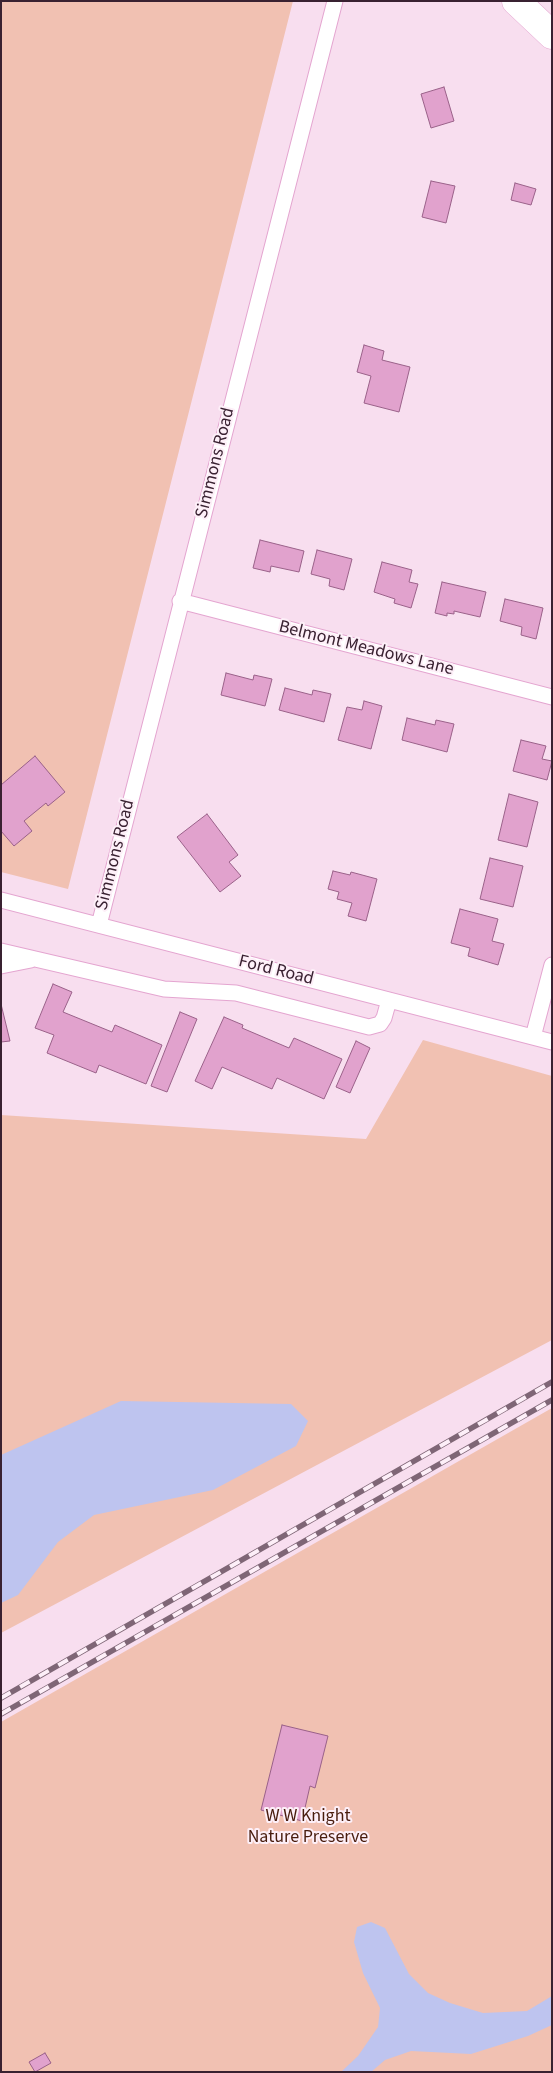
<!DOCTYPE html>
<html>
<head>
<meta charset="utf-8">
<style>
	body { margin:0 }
	#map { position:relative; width:553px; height:2073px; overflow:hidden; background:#f8deef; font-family:"Source Sans 3",sans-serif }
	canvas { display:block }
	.frame { position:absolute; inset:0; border:2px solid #392131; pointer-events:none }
</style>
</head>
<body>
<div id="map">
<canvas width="553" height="2073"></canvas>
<div class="frame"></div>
</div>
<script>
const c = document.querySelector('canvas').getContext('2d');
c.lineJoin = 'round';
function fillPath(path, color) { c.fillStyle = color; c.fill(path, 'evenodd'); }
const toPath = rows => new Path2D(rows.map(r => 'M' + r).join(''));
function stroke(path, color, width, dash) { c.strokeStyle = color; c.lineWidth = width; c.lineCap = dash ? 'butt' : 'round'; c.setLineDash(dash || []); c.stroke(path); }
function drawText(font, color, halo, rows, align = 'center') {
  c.font = font + ' "Source Sans 3",sans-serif'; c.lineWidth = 4; c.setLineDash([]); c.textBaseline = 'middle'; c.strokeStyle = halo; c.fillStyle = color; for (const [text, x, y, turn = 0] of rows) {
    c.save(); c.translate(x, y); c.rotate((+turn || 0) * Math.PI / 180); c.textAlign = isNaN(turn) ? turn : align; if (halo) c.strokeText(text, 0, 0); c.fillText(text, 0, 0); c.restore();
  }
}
fillPath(toPath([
	[1,1,293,1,68,889,1,872],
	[423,1040,552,1076,552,1340,1,1633,1,1115,366,1139],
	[552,1408,552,2072,1,2072,1,1722]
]), '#f1c1b2');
fillPath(toPath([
	[121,1401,291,1404,308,1421,296,1446,213,1490,94,1515,58,1542,18,1595,1,1603,1,1455],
	[371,1922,385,1928,409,1974,428,1993,450,2003,483,2013,527,2011,552,1996,552,2025,528,2036,471,2054,411,2051,385,2060,371,2072,341,2072,358,2056,378,2027,380,2008,363,1973,354,1942,357,1927]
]), '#bec4ef');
const building = toPath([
	[444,87,454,121,431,128,421,94,444,87],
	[431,181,455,186,446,223,422,217,431,181],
	[515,183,536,189,531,205,511,200,515,183],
	[364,345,384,351,382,360,410,367,399,412,364,403,371,376,357,372,364,345],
	[260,540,304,551,299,572,271,566,270,572,253,568,260,540],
	[317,550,352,559,344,590,329,586,330,579,311,574,317,550],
	[382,562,412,570,409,582,418,584,411,608,394,603,395,599,374,592,382,562],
	[442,582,486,592,480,617,454,611,454,614,447,613,447,616,435,613,442,582],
	[505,599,543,608,536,639,521,635,522,627,500,621,505,599],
	[226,673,253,680,254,675,272,679,265,706,221,695,226,673],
	[285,688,312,695,313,690,331,694,324,722,279,710,285,688],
	[364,701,382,706,371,749,338,740,347,707,362,710,364,701],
	[407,718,435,725,436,720,454,724,447,752,402,740,407,718],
	[521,740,546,746,542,759,552,761,547,780,513,771,521,740],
	[35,756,65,792,48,806,46,803,24,821,32,831,14,846,1,831,1,785,35,756],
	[509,794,538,802,527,847,498,840,509,794],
	[207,814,238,855,229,862,241,876,220,892,177,837,207,814],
	[490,858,523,866,513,907,480,899,490,858],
	[333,871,350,875,351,872,377,879,366,921,348,916,352,903,337,899,339,892,328,889,333,871],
	[460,909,498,919,492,941,504,944,498,965,468,956,470,948,451,943,460,909],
	[53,984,72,992,63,1012,112,1032,115,1025,162,1045,146,1084,99,1065,96,1073,47,1053,54,1035,35,1028,53,984],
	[1,1004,10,1041,1,1042,1,1004],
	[180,1012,197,1019,167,1092,151,1086,180,1012],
	[224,1017,243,1025,242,1028,289,1048,294,1038,342,1059,324,1099,277,1078,272,1089,222,1067,212,1089,195,1081,224,1017],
	[356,1041,370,1048,350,1093,336,1087,356,1041],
	[282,1725,328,1736,315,1788,310,1786,302,1821,261,1810,282,1725],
	[45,2053,51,2063,35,2072,29,2062,45,2053]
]);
fillPath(building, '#e1a2cd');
stroke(building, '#9a6189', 1);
const street = toPath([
	[180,601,552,697],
	[1,900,552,1042],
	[99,925,335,1],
	[1,951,164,989,236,993,369,1027,380,1024,384,1018,389,1000],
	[1,966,31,960],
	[533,1037,552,965]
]);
const highway = toPath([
	[516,1,552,35]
]);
stroke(street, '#e4a5d0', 17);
stroke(highway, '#e4a5d0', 29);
stroke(street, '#fff', 15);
stroke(highway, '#fff', 28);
const rail = toPath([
	[1,1698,552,1382],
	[1,1714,552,1400]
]);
stroke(rail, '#7f6676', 5.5);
stroke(rail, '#fdeff8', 4, [11]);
drawText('18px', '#392131', '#fdeff8', [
	["Simmons Road",216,463,-76],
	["Belmont Meadows Lane",366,649,14],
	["Simmons Road",116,855,-76],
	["Ford Road",276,971,14]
]);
drawText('18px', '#481c0d', '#fdeff8', [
	["W W Knight",308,1817],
	["Nature Preserve",308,1838]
]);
</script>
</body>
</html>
